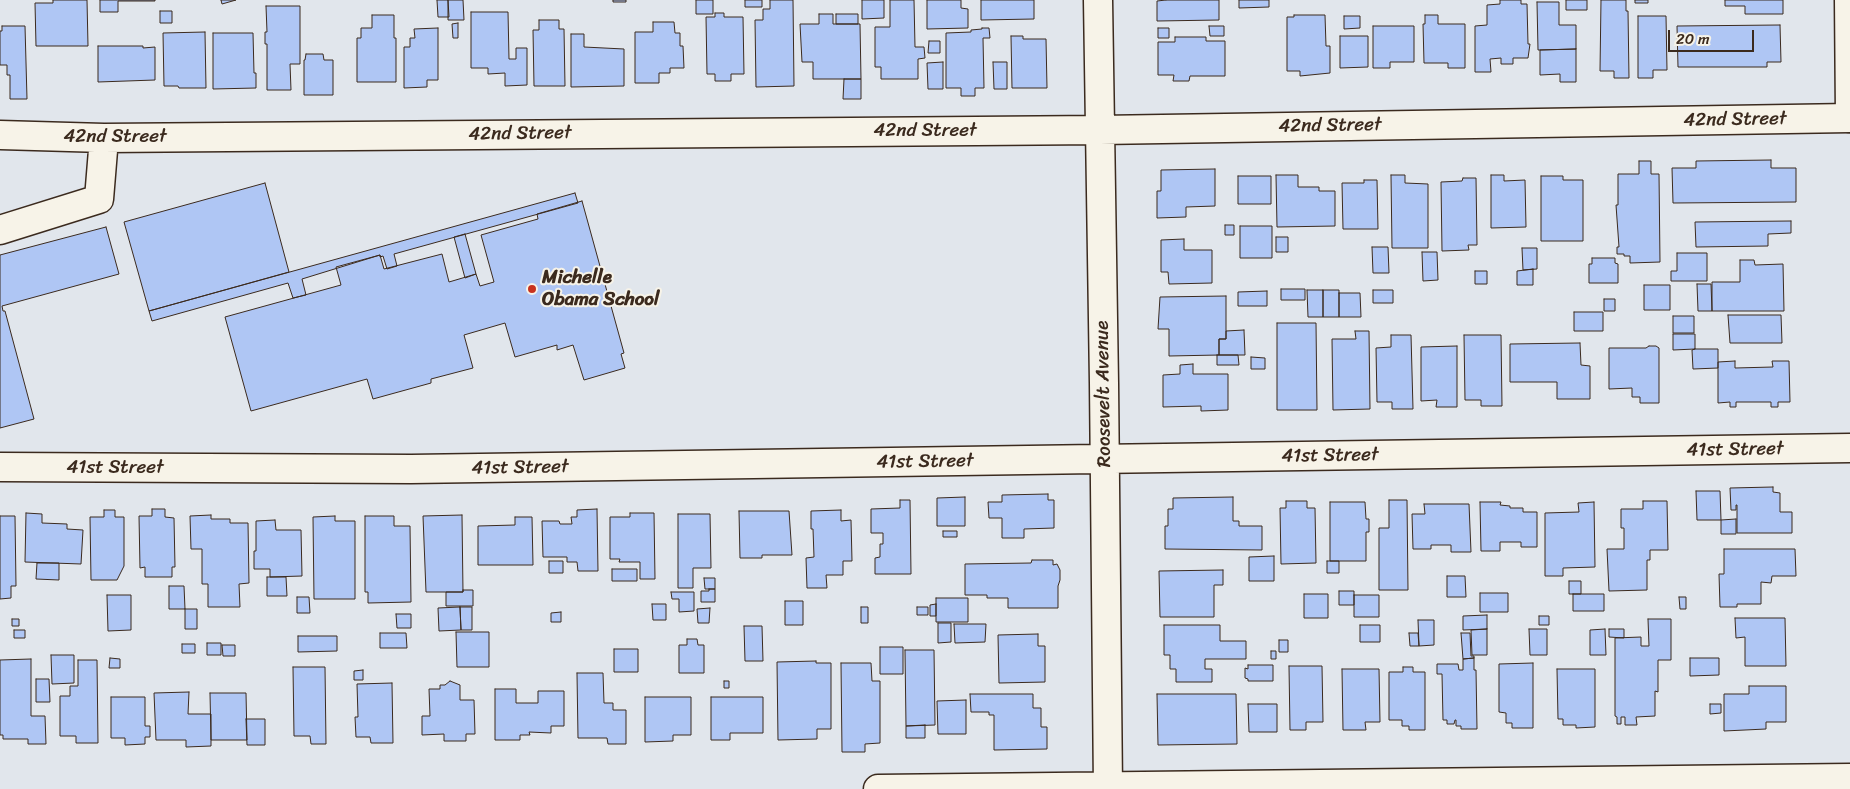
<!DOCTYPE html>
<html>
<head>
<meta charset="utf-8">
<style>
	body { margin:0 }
	#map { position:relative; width:1850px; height:789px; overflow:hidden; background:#e1e6ec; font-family:Sriracha,sans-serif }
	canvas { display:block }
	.scale { position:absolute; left:1668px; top:30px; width:86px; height:22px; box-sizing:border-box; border:2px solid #3b2a1e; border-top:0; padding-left:6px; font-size:15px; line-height:18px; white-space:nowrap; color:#3b2a1e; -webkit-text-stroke:4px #f7f3e8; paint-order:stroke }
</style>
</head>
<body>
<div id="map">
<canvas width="1850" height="789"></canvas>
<div class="scale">20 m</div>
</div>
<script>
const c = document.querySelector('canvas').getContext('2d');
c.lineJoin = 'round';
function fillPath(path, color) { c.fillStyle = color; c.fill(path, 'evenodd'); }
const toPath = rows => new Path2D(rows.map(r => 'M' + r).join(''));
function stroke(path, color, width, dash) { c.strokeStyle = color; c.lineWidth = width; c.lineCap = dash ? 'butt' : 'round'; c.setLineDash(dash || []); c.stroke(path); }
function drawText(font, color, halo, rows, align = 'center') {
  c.font = font + ' Sriracha,sans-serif'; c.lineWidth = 4; c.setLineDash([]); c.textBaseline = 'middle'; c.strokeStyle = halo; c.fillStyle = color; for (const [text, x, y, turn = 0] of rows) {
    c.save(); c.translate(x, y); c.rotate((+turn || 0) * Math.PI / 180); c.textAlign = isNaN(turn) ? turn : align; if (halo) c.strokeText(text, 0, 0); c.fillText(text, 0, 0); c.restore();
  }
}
const building = toPath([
	[53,0,87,0,88,46,36,46,35,3,53,3,53,0],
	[100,0,155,0,155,1,118,1,118,12,100,12,100,0],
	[221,0,236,0,222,4,221,0],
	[437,0,448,0,449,17,438,17,437,0],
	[448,0,463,0,464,20,448,20,448,0],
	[613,0,626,0,626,2,613,2,613,0],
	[696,0,713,0,713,14,696,14,696,0],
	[745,0,762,0,762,7,745,7,745,0],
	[770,0,793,0,794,86,756,87,755,20,763,20,763,9,770,9,770,0],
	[862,0,884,0,884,18,862,19,862,0],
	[890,0,914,0,915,47,924,47,925,58,918,59,918,79,881,79,881,67,875,67,875,27,890,27,890,0],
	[927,0,961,0,961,8,968,9,968,28,927,29,927,0],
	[981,0,1034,0,1034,19,981,20,981,0],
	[1166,0,1219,0,1219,20,1157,21,1157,1,1166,0],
	[1239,0,1269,0,1269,7,1239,8,1239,0],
	[1500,0,1521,0,1521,4,1527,4,1528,44,1530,44,1528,58,1513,58,1513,64,1501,64,1501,58,1490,59,1491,72,1475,72,1475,26,1487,25,1487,5,1500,4,1500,0],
	[1566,0,1587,0,1587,10,1566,10,1566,0],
	[1601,0,1626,0,1626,11,1628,11,1629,78,1614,78,1614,71,1600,71,1601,0],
	[1635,0,1648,0,1648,3,1635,3,1635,0],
	[1725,0,1783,0,1783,14,1745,14,1745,6,1725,6,1725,0],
	[1537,2,1559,2,1559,25,1576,25,1576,49,1538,50,1537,2],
	[266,6,300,6,300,64,290,64,291,90,267,90,267,44,265,44,265,32,267,32,266,6],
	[160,11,172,11,172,23,160,23,160,11],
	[471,12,508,12,509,59,516,59,516,48,527,48,527,85,505,86,505,73,488,74,488,68,471,68,471,12],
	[715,13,724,13,724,17,743,17,744,74,731,74,731,81,715,81,715,74,707,74,706,17,715,17,715,13],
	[819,14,833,14,833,24,860,24,861,79,813,79,813,62,802,62,800,24,819,24,819,14],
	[836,14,858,14,858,24,836,24,836,14],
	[372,15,394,15,394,38,396,38,396,82,357,82,357,38,361,38,361,28,372,28,372,15],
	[1294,15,1325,15,1326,46,1330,46,1330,73,1300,76,1300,71,1287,71,1287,17,1294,17,1294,15],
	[1425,15,1438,15,1438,24,1465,24,1465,68,1448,68,1448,63,1424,63,1423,24,1425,24,1425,15],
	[1344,16,1360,16,1360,28,1344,29,1344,16],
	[1638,16,1666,16,1667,70,1653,70,1653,78,1638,78,1638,16],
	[539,20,559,20,559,29,564,29,565,86,534,86,533,30,539,30,539,20],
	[653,22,674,22,675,33,680,33,680,46,683,46,684,68,670,68,670,73,659,73,659,83,635,83,635,32,653,32,653,22],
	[458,23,458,38,453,38,452,24,458,23],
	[1780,25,1781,62,1767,62,1767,67,1678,67,1677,26,1780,25],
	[2,26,25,26,27,99,10,99,10,75,7,75,7,65,0,65,0,31,2,31,2,26],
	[1209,26,1224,26,1224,36,1210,36,1209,26],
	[1373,26,1414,26,1414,62,1390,62,1390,68,1373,68,1373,26],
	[438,28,438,80,427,80,427,87,404,88,404,47,410,47,410,38,415,38,414,29,438,28],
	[982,28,989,28,990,38,983,38,984,88,975,88,975,96,961,96,961,88,946,88,946,33,971,32,971,30,982,29,982,28],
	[1158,28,1169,28,1169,38,1158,38,1158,28],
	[205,32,206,88,179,88,178,86,164,86,163,33,205,32],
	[213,33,253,33,254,73,256,73,256,88,213,89,213,33],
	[571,34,584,34,584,47,624,49,624,86,571,87,571,34],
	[1011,36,1023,36,1023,39,1046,39,1047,88,1012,88,1011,36],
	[1340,36,1368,36,1368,67,1340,68,1340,36],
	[1175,37,1206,37,1206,41,1225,41,1225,76,1190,76,1189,81,1173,81,1174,75,1158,75,1158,42,1175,42,1175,37],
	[929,41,940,41,940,53,928,53,929,41],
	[98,46,143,46,143,48,155,47,155,80,98,82,98,46],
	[1576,49,1576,82,1560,82,1560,74,1540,75,1540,50,1576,49],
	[306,54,323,54,324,60,333,60,333,95,304,95,304,60,305,60,306,54],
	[943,62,943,89,928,89,927,63,943,62],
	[993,62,1007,62,1007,89,994,89,993,62],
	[844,79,861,79,861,99,843,99,844,79],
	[1771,160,1771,168,1796,168,1796,202,1673,203,1672,168,1696,168,1696,161,1771,160],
	[1639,161,1651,161,1651,174,1659,174,1660,262,1630,263,1630,256,1624,256,1624,254,1617,254,1617,247,1619,247,1616,205,1618,205,1618,174,1639,174,1639,161],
	[1215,169,1215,206,1186,207,1186,217,1157,218,1157,191,1161,191,1161,170,1215,169],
	[1276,175,1298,175,1298,187,1319,187,1319,191,1335,191,1335,226,1277,227,1276,175],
	[1391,175,1405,175,1405,183,1428,184,1428,248,1392,248,1391,175],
	[1491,175,1504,175,1504,181,1525,180,1526,227,1491,228,1491,175],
	[1238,176,1271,176,1271,204,1238,204,1238,176],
	[1541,176,1563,176,1563,180,1583,180,1583,241,1541,241,1541,176],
	[1463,178,1476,178,1477,245,1468,245,1469,250,1442,251,1441,182,1462,181,1463,178],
	[1364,180,1377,180,1378,229,1343,229,1342,183,1364,183,1364,180],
	[265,183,289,272,149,311,124,222,265,183],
	[575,193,578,203,394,254,397,266,387,269,383,256,380,257,380,255,302,279,306,295,293,298,288,283,152,321,149,311,575,193],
	[582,201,624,353,621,354,625,368,584,380,573,345,557,350,557,345,515,357,505,323,464,335,473,368,431,379,431,383,373,399,367,379,251,411,225,317,341,285,336,267,380,255,384,269,442,254,449,282,476,274,480,286,494,282,481,235,538,219,537,214,582,201],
	[1791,221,1791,233,1768,234,1768,246,1696,247,1695,222,1791,221],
	[1225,225,1234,225,1234,235,1225,235,1225,225],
	[1240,226,1272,226,1272,258,1240,258,1240,226],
	[106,227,119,274,2,306,3,311,5,311,34,419,0,428,0,255,106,227],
	[465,234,476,274,465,278,454,237,465,234],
	[1276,237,1288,237,1288,252,1276,252,1276,237],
	[1184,239,1184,250,1212,250,1212,283,1169,284,1168,272,1161,272,1161,240,1184,239],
	[1372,247,1388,247,1389,273,1373,273,1372,247],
	[1522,248,1537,248,1537,269,1523,270,1522,248],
	[1422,252,1437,252,1438,280,1423,281,1422,252],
	[1677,253,1707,253,1707,281,1671,281,1671,271,1677,271,1677,253],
	[1592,258,1615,258,1615,263,1618,264,1618,283,1589,283,1589,264,1592,264,1592,258],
	[1740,260,1754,260,1755,265,1783,264,1784,311,1712,311,1712,282,1740,282,1740,260],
	[1533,269,1533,285,1517,285,1517,271,1533,269],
	[1475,271,1487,271,1487,284,1475,284,1475,271],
	[1697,284,1711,284,1712,311,1698,311,1697,284],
	[1644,285,1670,285,1670,310,1644,310,1644,285],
	[1281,289,1305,289,1305,300,1281,300,1281,289],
	[1307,290,1323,290,1323,317,1308,317,1307,290],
	[1323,290,1339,290,1339,317,1323,317,1323,290],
	[1373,290,1393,290,1393,303,1373,303,1373,290],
	[1267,291,1267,306,1238,306,1238,292,1267,291],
	[1339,293,1360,293,1361,317,1339,317,1339,293],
	[1226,296,1226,339,1219,339,1219,355,1169,356,1169,329,1158,329,1160,297,1226,296],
	[1604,299,1615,299,1615,311,1604,311,1604,299],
	[1574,312,1603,312,1603,331,1574,331,1574,312],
	[1728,315,1781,315,1782,343,1730,343,1728,315],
	[1673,316,1694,316,1694,333,1673,333,1673,316],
	[1277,323,1316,323,1317,410,1277,410,1277,323],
	[1244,330,1245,355,1219,355,1219,339,1226,339,1226,331,1244,330],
	[1355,331,1369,331,1370,409,1333,410,1332,339,1356,339,1355,331],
	[1673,334,1695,334,1695,349,1673,350,1673,334],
	[1391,335,1411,335,1413,409,1392,409,1392,402,1377,402,1376,348,1391,347,1391,335],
	[1464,335,1501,335,1502,406,1481,406,1481,400,1465,400,1464,335],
	[1580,343,1581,365,1590,366,1590,399,1557,399,1557,382,1510,382,1510,344,1580,343],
	[1457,346,1457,407,1436,407,1437,400,1421,401,1421,347,1457,346],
	[1649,346,1656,346,1659,348,1659,403,1640,403,1640,397,1632,397,1632,388,1609,389,1609,348,1646,348,1649,346],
	[1695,349,1718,349,1718,368,1693,369,1692,350,1695,349],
	[1217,355,1238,355,1239,365,1217,365,1217,355],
	[1251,357,1265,358,1265,369,1251,369,1251,357],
	[1735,361,1735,368,1773,367,1772,361,1789,361,1790,402,1778,402,1778,407,1771,407,1771,402,1736,402,1736,407,1730,407,1730,402,1718,403,1718,362,1735,361],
	[1193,364,1193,374,1228,374,1228,410,1201,411,1201,406,1163,407,1163,375,1180,374,1180,365,1193,364],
	[1773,487,1773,492,1780,493,1780,512,1792,512,1792,533,1737,533,1737,505,1736,505,1736,510,1731,510,1730,488,1773,487],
	[1696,491,1720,491,1721,520,1697,520,1696,491],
	[1048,494,1048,500,1054,500,1054,528,1024,529,1024,538,1002,538,1002,518,989,518,988,502,1002,502,1002,495,1048,494],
	[965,497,965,526,937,526,937,498,965,497],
	[1233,497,1233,521,1239,521,1239,526,1262,526,1262,550,1165,549,1165,526,1168,526,1168,509,1173,509,1173,498,1233,497],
	[900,500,910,500,911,574,875,574,875,558,880,557,880,544,883,544,883,533,871,533,871,509,900,508,900,500],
	[1389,500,1407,500,1408,590,1379,590,1379,528,1389,528,1389,500],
	[1286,501,1307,501,1307,508,1315,508,1316,563,1281,564,1280,508,1286,508,1286,501],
	[1643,501,1667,501,1668,550,1650,550,1650,560,1647,560,1647,590,1609,591,1607,549,1624,549,1624,528,1621,528,1621,509,1643,509,1643,501],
	[1330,502,1365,502,1366,519,1369,519,1369,532,1366,532,1366,561,1330,561,1330,502],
	[1480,502,1501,502,1500,505,1510,506,1510,508,1523,508,1523,512,1537,512,1537,547,1521,547,1521,542,1500,542,1500,551,1481,551,1480,502],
	[1594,502,1595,567,1563,568,1563,576,1545,576,1545,513,1579,512,1578,503,1594,502],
	[1424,504,1469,504,1471,552,1451,552,1451,545,1431,545,1431,549,1413,549,1412,514,1425,514,1424,504],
	[152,509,165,509,165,517,174,518,175,567,172,567,172,577,145,577,145,567,140,568,139,516,152,516,152,509],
	[597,509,598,571,578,571,577,562,567,562,567,557,543,557,542,521,559,521,560,524,572,524,571,517,577,517,577,510,597,509],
	[104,510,115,510,115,517,124,517,124,566,117,580,91,580,90,517,104,517,104,510],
	[841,510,841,521,851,520,852,561,843,561,843,575,826,575,827,588,807,588,806,558,814,557,813,529,811,529,811,511,841,510],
	[739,511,789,511,792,555,762,555,762,558,740,558,739,511],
	[26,513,42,514,42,523,67,524,67,529,83,530,81,564,25,562,26,513],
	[630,513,654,513,655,579,640,579,640,562,619,562,620,559,610,559,610,517,630,517,630,513],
	[678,514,710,514,711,568,693,568,693,588,678,588,678,514],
	[211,515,211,519,230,519,230,523,248,523,249,583,239,584,240,607,208,607,208,584,202,584,202,549,191,549,190,516,211,515],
	[462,515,463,592,426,592,423,516,462,515],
	[0,516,15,516,16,586,11,586,11,598,0,599,0,516],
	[335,516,335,521,355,521,355,599,314,599,313,517,335,516],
	[365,516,394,516,394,526,410,526,411,602,368,603,368,592,365,592,365,516],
	[515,517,532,517,533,565,478,565,478,526,515,525,515,517],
	[1736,519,1736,534,1721,534,1721,520,1736,519],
	[275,520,276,530,301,530,302,576,270,577,270,569,254,569,254,551,256,551,256,521,275,520],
	[943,531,957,531,957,537,943,537,943,531],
	[1724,549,1795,549,1796,576,1772,576,1771,583,1761,582,1761,604,1737,604,1737,607,1720,607,1719,574,1724,574,1724,549],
	[1274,556,1274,581,1249,581,1249,557,1274,556],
	[1032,560,1053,560,1053,565,1057,564,1060,570,1060,580,1058,586,1058,608,1008,608,1008,598,987,598,987,595,965,595,965,564,1031,563,1032,560],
	[549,561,563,561,563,573,549,573,549,561],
	[1327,561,1339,561,1339,573,1327,573,1327,561],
	[37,563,59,563,59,580,36,579,37,563],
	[612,569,637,569,637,581,612,581,612,569],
	[1223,570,1223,585,1214,585,1214,617,1160,617,1159,571,1223,570],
	[1447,576,1465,576,1466,597,1447,597,1447,576],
	[267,577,286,577,287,596,267,596,267,577],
	[704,578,715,578,715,589,705,589,704,578],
	[1569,581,1581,581,1581,594,1569,594,1569,581],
	[169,586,184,586,185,609,169,609,169,586],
	[709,589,715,589,715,602,701,602,701,591,709,591,709,589],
	[463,590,473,590,473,606,446,606,446,592,463,592,463,590],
	[1339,591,1354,591,1354,605,1339,605,1339,591],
	[671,592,694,592,694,611,679,612,679,599,672,599,671,592],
	[1480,593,1508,593,1508,612,1480,612,1480,593],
	[1304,594,1328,594,1328,618,1304,618,1304,594],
	[1573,594,1604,594,1604,611,1573,611,1573,594],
	[107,595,131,595,131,630,108,631,107,595],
	[1354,595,1379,595,1379,617,1354,617,1354,595],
	[297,597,309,597,310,613,297,613,297,597],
	[1679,597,1686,597,1686,609,1680,609,1679,597],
	[936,598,968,598,968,622,936,622,936,598],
	[785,601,803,601,803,625,785,625,785,601],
	[652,604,666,604,666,620,653,620,652,604],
	[936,604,936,616,930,616,930,605,936,604],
	[460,607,472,607,472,630,461,630,460,607],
	[460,607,461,630,439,631,438,608,460,607],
	[861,607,868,607,868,623,861,623,861,607],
	[917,607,928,607,928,615,917,615,917,607],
	[710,608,709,623,698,623,697,609,710,608],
	[185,609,197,609,197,629,185,629,185,609],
	[561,612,561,622,551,622,551,613,561,612],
	[396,614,411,614,411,628,397,628,396,614],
	[1487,615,1487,629,1463,630,1463,616,1487,615],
	[1539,616,1549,616,1549,625,1539,625,1539,616],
	[1735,618,1785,618,1786,666,1745,666,1745,637,1736,638,1735,618],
	[12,619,19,619,19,626,12,626,12,619],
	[1648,619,1671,619,1671,660,1658,660,1658,692,1655,691,1655,716,1636,717,1637,725,1625,725,1625,717,1621,717,1621,724,1617,724,1617,717,1615,716,1615,638,1641,637,1641,646,1649,646,1648,619],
	[1418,620,1434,620,1434,645,1419,646,1418,620],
	[938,623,951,623,951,642,938,643,938,623],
	[954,624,986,624,985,642,955,643,954,624],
	[1164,625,1220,625,1220,641,1246,641,1246,659,1205,659,1205,669,1212,669,1212,682,1176,682,1176,669,1170,669,1170,655,1164,655,1164,625],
	[1360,625,1380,625,1380,642,1360,642,1360,625],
	[744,626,762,626,763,661,745,661,744,626],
	[1487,629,1487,655,1472,655,1471,630,1487,629],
	[1529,629,1547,629,1547,655,1530,655,1529,629],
	[1605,629,1606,655,1590,655,1590,630,1605,629],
	[1609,629,1624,629,1624,638,1609,637,1609,629],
	[14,630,25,630,25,638,14,638,14,630],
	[456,632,489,632,489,667,457,667,456,632],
	[380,633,406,633,407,648,380,648,380,633],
	[1409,633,1418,633,1419,646,1410,646,1409,633],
	[1461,633,1470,633,1471,656,1474,656,1474,658,1463,659,1461,633],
	[1038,634,1038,646,1045,646,1045,682,999,683,998,635,1038,634],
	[298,636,337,636,337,651,298,652,298,636],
	[687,639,697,639,698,645,704,645,704,673,679,673,679,645,687,645,687,639],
	[1279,640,1288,640,1288,652,1279,652,1279,640],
	[207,643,221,643,221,655,207,655,207,643],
	[182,644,195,644,195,653,182,653,182,644],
	[222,645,235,645,235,656,223,656,222,645],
	[880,647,903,647,903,674,880,674,880,647],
	[614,649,638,649,638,672,614,672,614,649],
	[905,650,934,650,935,725,906,726,905,650],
	[1271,651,1276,651,1276,659,1271,659,1271,651],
	[51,655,74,655,74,683,52,684,51,655],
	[110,658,120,659,120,668,109,668,110,658],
	[1474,658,1474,670,1476,670,1477,729,1461,729,1461,726,1456,726,1456,720,1455,720,1454,724,1447,724,1447,720,1443,720,1442,674,1437,674,1437,664,1458,664,1459,670,1463,670,1463,659,1474,658],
	[1690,658,1719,658,1719,675,1690,676,1690,658],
	[31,659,31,716,45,716,46,744,28,744,28,739,3,739,3,735,0,735,0,660,31,659],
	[78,660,97,660,98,743,76,743,76,736,60,736,60,696,70,696,70,686,78,686,78,660],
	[816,661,816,663,831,663,831,729,817,729,817,739,778,740,777,662,816,661],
	[841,663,871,663,872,681,880,681,880,743,865,744,865,752,842,752,841,663],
	[1533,663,1533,728,1512,728,1512,723,1506,723,1506,713,1499,712,1499,664,1533,663],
	[1248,665,1273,665,1273,681,1248,681,1248,679,1245,678,1245,668,1248,669,1248,665],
	[1289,666,1322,666,1323,722,1306,722,1306,730,1290,730,1289,666],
	[293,667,325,667,326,744,311,744,310,736,294,736,293,667],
	[1403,667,1413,667,1413,672,1425,672,1425,730,1409,730,1409,726,1402,726,1402,720,1389,720,1389,672,1403,672,1403,667],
	[1342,669,1379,669,1380,722,1365,722,1366,730,1343,730,1342,669],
	[1557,669,1595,669,1595,727,1576,728,1576,725,1563,725,1563,719,1558,719,1557,669],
	[363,670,363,680,354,680,354,671,363,670],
	[577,673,603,673,604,703,613,703,613,710,626,710,626,744,608,744,607,738,578,738,577,673],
	[36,679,49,679,50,702,36,702,36,679],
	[450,681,460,685,460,700,474,700,475,734,466,734,466,741,444,741,444,734,422,735,422,716,430,716,429,689,440,689,440,685,445,685,450,681],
	[724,681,729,681,729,688,724,688,724,681],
	[392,683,393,743,371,743,370,737,356,737,355,717,358,717,357,684,392,683],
	[1749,686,1786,686,1786,722,1766,722,1766,729,1724,731,1724,694,1749,694,1749,686],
	[495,689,516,689,516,703,538,703,538,691,564,691,564,726,551,726,551,733,529,732,530,735,520,735,520,740,495,740,495,689],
	[189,692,188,714,211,714,211,746,186,747,186,740,156,740,154,693,189,692],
	[210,693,246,693,247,740,211,740,210,693],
	[970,694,1033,694,1033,708,1041,708,1041,727,1047,727,1047,749,994,750,994,715,989,715,989,712,971,712,970,694],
	[1157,694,1236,694,1237,744,1158,745,1157,694],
	[111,697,145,697,145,726,150,726,150,737,145,737,145,744,125,745,125,738,111,738,111,697],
	[645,697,691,697,691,735,673,735,673,741,645,742,645,697],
	[711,697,763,697,763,733,730,733,730,740,711,740,711,697],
	[966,700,966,734,938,734,937,701,966,700],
	[1248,704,1277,704,1277,732,1249,732,1248,704],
	[1710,704,1721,704,1721,713,1710,714,1710,704],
	[246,719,265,719,265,745,247,745,246,719],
	[925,725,925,738,906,738,906,726,925,725]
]);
fillPath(building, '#afc6f4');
stroke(building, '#3b2a1e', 1);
const minor = toPath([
	[1098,0,1104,383,1108,789],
	[0,135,104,138,1100,130,1850,118],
	[0,230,99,199,104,138],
	[0,467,411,469,1850,448],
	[878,789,1850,778]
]);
const major = toPath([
	[1849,0,1850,118]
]);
stroke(minor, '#3b2a1e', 31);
stroke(major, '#3b2a1e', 31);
stroke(minor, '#f7f3e8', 28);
stroke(major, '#f7f3e8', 28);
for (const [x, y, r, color] of [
	[532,289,5,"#c8321e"]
]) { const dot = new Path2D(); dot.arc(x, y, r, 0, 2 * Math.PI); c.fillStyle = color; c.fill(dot); stroke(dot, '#f7f3e8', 2); }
drawText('19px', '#3b2a1e', '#f7f3e8', [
	["42nd Street",1735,120,-1],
	["42nd Street",1330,126,-1],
	["42nd Street",925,131],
	["42nd Street",520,134,-1],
	["42nd Street",115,137],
	["Roosevelt Avenue",1104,394,-91],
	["41st Street",1735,450,-1],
	["41st Street",1330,456,-1],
	["41st Street",925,462,-1],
	["41st Street",115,468],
	["41st Street",520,468,-1]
]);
drawText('bold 19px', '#3b2a1e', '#f7f3e8', [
	["Michelle",542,278],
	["Obama School",542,300]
], 'left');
</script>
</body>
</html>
